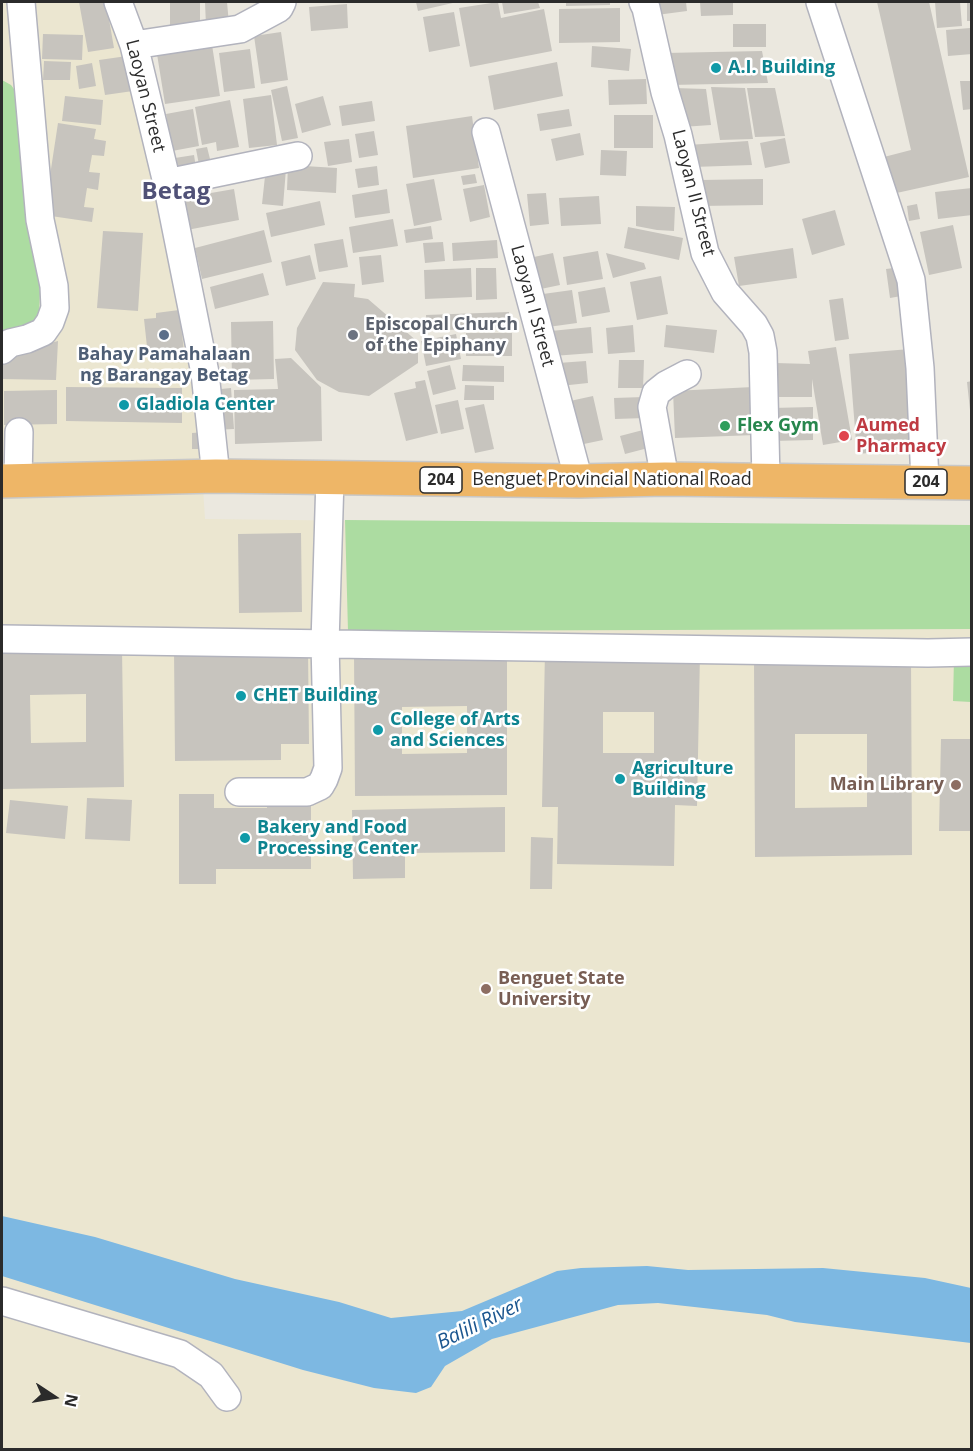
<!DOCTYPE html>
<html>
<head>
<meta charset="utf-8">
<style>
	body { margin:0 }
	#map { position:relative; width:973px; height:1451px; overflow:hidden; background:#ebe8df; font-family:"Open Sans",sans-serif }
	canvas { display:block }
	.frame { position:absolute; inset:0; border:3px solid #2b2b2b; pointer-events:none }
	.north { position:absolute; left:24px; top:1367px; width:60px; height:60px; -webkit-text-stroke:4px #fff; paint-order:stroke; rotate:102deg; font-size:16px; font-weight:700; line-height:24px; text-align:center; color:#2b2b2b }
	.north::after { content:''; display:block; margin:auto; width:21px; height:27px; background:#2b2b2b; clip-path:polygon(50% 0,100% 100%,50% 72%,0 100%) }
</style>
</head>
<body>
<div id="map">
<canvas width="973" height="1451"></canvas>
<div class="frame"></div>
<div class="north">N</div>
</div>
<script>
const c = document.querySelector('canvas').getContext('2d');
c.lineJoin = 'round';
function fillPath(path, color) { c.fillStyle = color; c.fill(path, 'evenodd'); }
const toPath = rows => new Path2D(rows.map(r => 'M' + r).join(''));
function stroke(path, color, width, dash) { c.strokeStyle = color; c.lineWidth = width; c.lineCap = dash ? 'butt' : 'round'; c.setLineDash(dash || []); c.stroke(path); }
function drawText(font, color, halo, rows, align = 'center') {
  c.font = font + ' "Open Sans",sans-serif'; c.lineWidth = 5; c.setLineDash([]); c.textBaseline = 'middle'; c.strokeStyle = halo; c.fillStyle = color; for (const [text, x, y, turn = 0] of rows) {
    c.save(); c.translate(x, y); c.rotate((+turn || 0) * Math.PI / 180); c.textAlign = isNaN(turn) ? turn : align; if (halo) c.strokeText(text, 0, 0); c.fillText(text, 0, 0); c.restore();
  }
}
fillPath(toPath([
	[2,2,112,2,158,181,162,232,196,377,205,519,971,528,971,1449,2,1450]
]), '#ebe6d0');
fillPath(toPath([
	[2,80,11,85,19,96,40,293,39,313,35,323,2,345],
	[345,520,971,525,971,629,348,631],
	[954,658,971,659,971,702,953,701]
]), '#acdca1');
fillPath(toPath([
	[2,1216,95,1237,235,1279,339,1302,391,1318,462,1311,557,1271,581,1268,647,1266,688,1270,823,1268,925,1278,971,1288,971,1343,795,1322,767,1315,658,1303,618,1305,492,1339,445,1366,431,1387,416,1393,374,1388,303,1370,2,1276]
]), '#7db8e2');
fillPath(toPath([
	[79,2,106,2,114,48,88,52],
	[170,2,200,2,200,25,170,26],
	[205,2,227,2,229,24,206,26],
	[416,2,457,2,418,11],
	[498,2,501,18,544,9,552,51,470,67,459,8],
	[502,2,538,2,540,8,504,14],
	[566,2,610,2,610,5,566,6],
	[647,2,686,2,687,11,649,16],
	[700,2,733,2,733,15,701,16],
	[877,2,929,2,969,177,892,194,884,157,911,150],
	[935,2,960,2,962,26,937,28],
	[967,2,972,2,972,21,967,21],
	[347,4,348,28,311,31,309,7],
	[620,8,620,42,559,43,559,9],
	[454,12,460,46,429,52,423,17],
	[733,24,766,24,766,47,733,47],
	[970,28,972,54,948,56,946,30],
	[281,32,288,80,261,84,254,36],
	[43,34,83,35,82,60,42,59],
	[212,45,220,96,165,104,157,54],
	[592,46,631,49,629,71,591,67],
	[250,49,255,88,224,92,219,53],
	[762,51,768,83,670,85,665,53],
	[127,56,133,91,105,95,99,60],
	[44,61,71,62,70,80,43,80],
	[557,62,563,96,494,110,488,76],
	[92,63,96,86,79,89,76,66],
	[646,79,647,104,609,105,608,80],
	[960,81,972,81,972,109,963,110],
	[287,86,298,138,282,141,271,90],
	[711,87,745,88,753,139,720,140],
	[674,88,706,89,711,125,682,127],
	[747,88,775,88,785,136,755,137],
	[271,95,277,145,249,148,243,99],
	[65,96,103,100,101,125,62,121],
	[323,96,331,125,302,133,295,104],
	[230,100,239,147,217,151,216,142,202,145,195,107],
	[372,101,375,121,342,126,339,106],
	[193,109,199,146,172,151,166,114],
	[569,109,572,126,540,131,537,114],
	[614,115,653,115,653,148,614,148],
	[472,116,479,168,413,178,406,126],
	[58,123,96,129,94,139,106,141,104,156,92,155,89,172,100,173,98,190,87,188,84,207,94,208,92,222,44,215],
	[374,131,378,155,359,158,355,134],
	[580,133,584,155,556,161,551,139],
	[785,138,790,163,765,168,760,143],
	[349,139,352,162,328,166,324,142],
	[748,141,752,165,693,167,688,145],
	[207,147,211,163,199,165,196,149],
	[601,150,627,151,626,176,600,175],
	[194,155,196,168,177,171,175,158],
	[288,165,337,168,336,193,287,190],
	[377,166,379,185,358,188,355,169],
	[266,167,286,169,283,206,262,204],
	[475,174,477,183,463,185,461,176],
	[434,179,442,220,414,226,406,184],
	[763,179,763,205,701,206,701,180],
	[484,185,490,217,470,222,463,189],
	[972,188,972,215,938,219,935,192],
	[234,189,239,220,187,230,182,198],
	[387,189,390,213,355,218,352,195],
	[546,193,549,224,530,226,527,194],
	[599,196,601,224,561,226,559,198],
	[320,201,325,225,271,237,266,213],
	[917,204,920,219,909,221,907,206],
	[636,206,675,207,674,231,657,230,636,226],
	[835,210,845,245,812,255,802,219],
	[393,219,398,246,353,253,349,227],
	[953,225,962,268,929,275,920,232],
	[431,226,433,239,406,243,404,230],
	[628,227,683,238,679,260,624,248],
	[264,230,272,262,202,279,195,248],
	[103,231,143,233,138,311,97,308],
	[343,239,348,267,319,272,314,244],
	[497,240,498,258,453,261,452,243],
	[443,242,445,261,425,263,423,243],
	[793,248,797,278,739,286,734,257],
	[598,251,603,279,567,285,563,257],
	[553,253,560,285,536,290,529,258],
	[606,253,644,263,646,269,613,278],
	[310,255,316,279,286,286,281,262],
	[381,255,384,282,362,285,359,257],
	[902,267,907,295,890,298,886,269],
	[471,268,472,297,425,299,424,270],
	[476,268,496,268,497,299,476,300],
	[263,273,269,295,215,309,210,287],
	[661,276,668,314,637,320,630,282],
	[323,282,355,284,354,297,368,299,418,342,418,363,369,396,339,392,317,380,295,350,297,328],
	[605,287,610,312,582,317,578,292],
	[572,290,577,323,548,327,543,294],
	[843,298,849,339,835,341,829,300],
	[179,310,184,351,148,356,144,319,156,318,156,313],
	[509,312,509,327,427,331,426,315],
	[273,321,274,379,232,380,231,322],
	[633,325,635,352,608,354,606,328],
	[666,325,717,330,714,353,664,347],
	[591,327,593,353,553,356,551,331],
	[466,333,512,333,512,356,466,356],
	[456,334,461,359,426,366,421,341],
	[58,341,56,380,2,379,2,359,5,355],
	[836,347,852,440,823,445,812,379,812,397,775,397,775,363,810,364,808,351],
	[910,349,918,449,857,454,849,354],
	[291,358,321,387,322,441,235,444,234,390,278,389,275,359],
	[619,360,644,360,643,388,618,388],
	[586,361,588,383,560,386,558,363],
	[450,365,456,389,433,395,427,371],
	[463,365,504,366,504,382,462,381],
	[425,380,438,433,406,441,394,393,416,388,415,382],
	[972,381,972,410,970,410,967,382],
	[465,385,494,386,494,400,464,400],
	[66,387,182,388,182,423,66,421],
	[753,387,755,435,675,438,673,391],
	[231,388,234,429,213,430,211,390],
	[57,390,57,424,4,425,4,391],
	[593,396,603,440,579,445,570,401],
	[644,397,645,418,615,419,614,398],
	[458,400,464,429,441,434,435,405],
	[484,404,494,449,475,453,465,408],
	[813,407,813,440,773,441,772,408],
	[643,430,648,448,625,454,620,436],
	[206,432,206,449,192,449,192,433],
	[301,533,302,612,239,613,238,534],
	[308,647,309,744,281,744,281,760,175,761,174,649],
	[122,649,124,787,2,789,2,651],
	[86,694,86,742,31,743,30,695],
	[545,650,700,653,697,806,675,805,674,866,557,864,558,807,542,807],
	[603,712,654,712,654,753,603,753],
	[507,652,507,795,355,796,354,653],
	[467,706,467,753,402,754,402,707],
	[911,658,912,855,755,857,754,660],
	[795,734,867,734,867,807,795,808],
	[941,739,972,739,972,831,939,831],
	[179,794,214,794,214,808,267,808,267,801,311,801,311,869,216,869,216,884,179,884],
	[87,798,132,800,130,841,85,839],
	[10,800,68,806,65,839,6,833],
	[505,807,505,852,405,853,405,878,353,879,352,810],
	[531,837,553,838,552,889,530,889]
]), '#c7c4be');
const minor = toPath([
	[118,2,134,45,167,183,205,373,216,476],
	[643,2,646,8,665,92,678,135,705,253,725,292,754,325,760,336,763,352,766,480],
	[820,2,911,280,920,368,925,482],
	[134,45,240,29,279,8,282,2],
	[486,132,579,481],
	[167,183,298,156],
	[2,350,10,343,27,339,43,332,50,322,55,308,54,286,40,220,21,2],
	[665,479,652,407,656,393,666,385,687,374],
	[18,481,19,432],
	[2,639,928,653,972,652],
	[239,792,307,792,320,786,324,779,328,768,325,643,330,478],
	[2,1301,180,1354,211,1375,227,1397]
]);
const highway = toPath([
	[2,481,216,476,579,481,665,479,972,483]
]);
stroke(minor, '#b2b3bd', 30);
stroke(highway, '#c8c8c8', 36);
stroke(minor, '#fff', 27);
stroke(highway, '#eeb667', 33);
for (const [x, y, r, color] of [
	[716,68,6,"#0f9aa8"],
	[164,335,6,"#5c6f8a"],
	[353,335,6,"#6b7280"],
	[124,405,6,"#0f9aa8"],
	[725,426,6,"#2e9e5b"],
	[844,436,6,"#e0444e"],
	[241,696,6,"#0f9aa8"],
	[378,730,6,"#0f9aa8"],
	[620,779,6,"#0f9aa8"],
	[956,785,6,"#8d6e63"],
	[245,838,6,"#0f9aa8"],
	[486,989,6,"#8d6e63"]
]) { const dot = new Path2D(); dot.arc(x, y, r, 0, 2 * Math.PI); c.fillStyle = color; c.fill(dot); stroke(dot, '#fff', 2); }
for (const [x, y, w] of [
	[441,480,42],
	[926,482,42]
]) { const box = new Path2D(); box.roundRect(x - w / 2, y - 13, w, 26, 4.5); c.fillStyle = '#fff'; c.fill(box); stroke(box, '#2b2b2b', 1.5); }
drawText('bold 16px', '#2b2b2b', null, [
	["204",441,480],
	["204",926,482]
]);
drawText('bold 18px', '#0d838f', '#fff', [
	["A.I. Building",728,68],
	["Gladiola Center",136,405],
	["CHET Building",253,696],
	["College of Arts",390,720],
	["and Sciences",390,741],
	["Agriculture",632,769],
	["Building",632,790],
	["Bakery and Food",257,828],
	["Processing Center",257,849]
], 'left');
drawText('18px', '#2b2b2b', '#fff', [
	["Laoyan Street",145,96,76],
	["Laoyan II Street",693,193,76],
	["Laoyan I Street",532,306,75],
	["Benguet Provincial National Road",612,480]
]);
drawText('bold 18px', '#5b616d', '#fff', [
	["Episcopal Church",365,325],
	["of the Epiphany",365,346]
], 'left');
drawText('bold 18px', '#4e5e75', '#fff', [
	["Bahay Pamahalaan",164,355],
	["ng Barangay Betag",164,376]
]);
drawText('bold 18px', '#27864d', '#fff', [
	["Flex Gym",737,426]
], 'left');
drawText('bold 18px', '#be3a42', '#fff', [
	["Aumed",856,426],
	["Pharmacy",856,447]
], 'left');
drawText('bold 18px', '#785e54', '#fff', [
	["Main Library",944,785],
	["Benguet State",498,979,"left"],
	["University",498,1000,"left"]
], 'right');
drawText('italic 20px', '#1b568f', '#fff', [
	["Balili River",480,1324,-26]
]);
drawText('bold 24px', '#505177', '#fff', [
	["Betag",176,192]
]);
</script>
</body>
</html>
